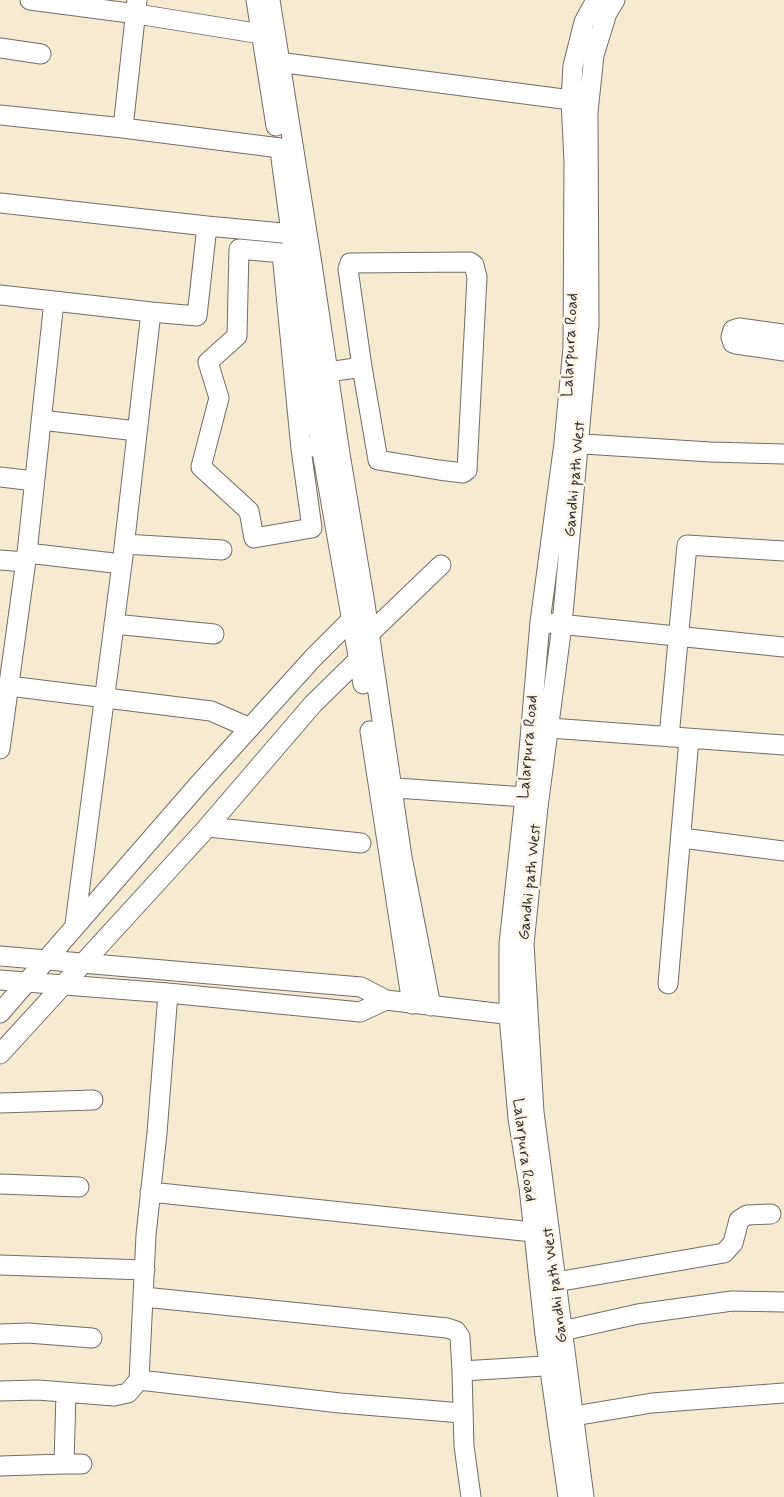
<!DOCTYPE html>
<html>
<head>
<meta charset="utf-8">
<style>
	body { margin:0 }
	canvas { display:block; background:#f6ead2 }
</style>
</head>
<body>
<canvas width="784" height="1497"></canvas>
<script>
const c = document.querySelector('canvas').getContext('2d');
c.lineJoin = 'round';
const toPath = rows => new Path2D(rows.map(r => 'M' + r).join(''));
function stroke(path, color, width, dash) { c.strokeStyle = color; c.lineWidth = width; c.lineCap = dash ? 'butt' : 'round'; c.setLineDash(dash || []); c.stroke(path); }
function drawText(font, color, halo, rows, align = 'center') {
  c.font = font + ' Mynerve,sans-serif'; c.lineWidth = 5; c.setLineDash([]); c.textBaseline = 'middle'; c.strokeStyle = halo; c.fillStyle = color; for (const [text, x, y, turn = 0] of rows) {
    c.save(); c.translate(x, y); c.rotate((+turn || 0) * Math.PI / 180); c.textAlign = isNaN(turn) ? turn : align; if (halo) c.strokeText(text, 0, 0); c.fillText(text, 0, 0); c.restore();
  }
}
const minor = toPath([
	[30,0,137,14,274,36],
	[256,0,276,126],
	[270,0,312,264,340,454,365,604,402,857,431,1006],
	[0,48,41,54],
	[270,61,571,100],
	[0,115,123,128,137,0],
	[123,128,280,148],
	[281,158,315,412,363,684],
	[0,203,207,226],
	[0,295,54,301],
	[784,334,739,328,733,330,731,337,733,343,736,344,784,351],
	[315,374,362,367,348,269,350,263,470,262,474,265,477,277,467,470,463,473,439,470,378,460,362,367],
	[41,420,137,431],
	[568,443,710,452,784,454],
	[301,449,282,253,239,249,237,336,208,362,219,398,201,467,249,511,254,538,312,528,301,449,321,445],
	[0,477,34,481],
	[125,544,222,550],
	[27,553,122,564],
	[0,560,25,562],
	[549,623,784,647],
	[114,624,214,634],
	[363,640,441,565],
	[9,686,211,711,250,728],
	[536,727,784,745],
	[370,731,412,1004],
	[669,737,687,545,784,551],
	[0,749,27,553,54,301,151,312],
	[382,787,525,797],
	[208,827,361,843],
	[682,838,784,851],
	[75,924,123,556,151,312,197,316,207,226,304,235],
	[0,956,361,987,386,1000,521,1016],
	[0,980,168,993,360,1012,386,1000],
	[668,984,689,739],
	[0,1013,199,784,313,658,352,619],
	[0,1054,204,831,313,704,359,659],
	[0,1103,93,1100],
	[0,1184,79,1187],
	[150,1192,533,1232],
	[0,1265,145,1270],
	[556,1282,724,1253,733,1243,739,1220,747,1215,771,1214],
	[144,1297,447,1328,456,1331,460,1337,462,1371],
	[562,1331,638,1314,732,1301,784,1302],
	[0,1334,28,1333,92,1338],
	[139,1380,340,1403,462,1413],
	[0,1391,38,1390,114,1396,128,1393,139,1380,146,1235,157,1133,168,993],
	[574,1416,652,1403,784,1393],
	[64,1464,82,1464],
	[0,1466,64,1464,66,1393],
	[471,1497,464,1446,462,1371,560,1365],
	[568,1497,545,1335,529,1187,518,1118,509,1016,509,944,525,797,540,622,564,443,573,348,574,161,571,100,573,66,584,22,596,0],
	[584,1497,534,1112,524,944,538,807,562,625,589,325,588,112,594,55,607,13,615,0]
]);
stroke(minor, '#726e65', 21);
stroke(minor, '#fff', 19);
drawText('16px', '#2b2b2b', '#fcf5e5', [
	["Lalarpura Road",571,345,-87],
	["Gandhi path West",576,479,-85],
	["Lalarpura Road",529,747,-85],
	["Gandhi path West",531,882,-84],
	["Lalarpura Road",523,1150,83],
	["Gandhi path West",556,1285,-97]
]);
</script>
</body>
</html>
